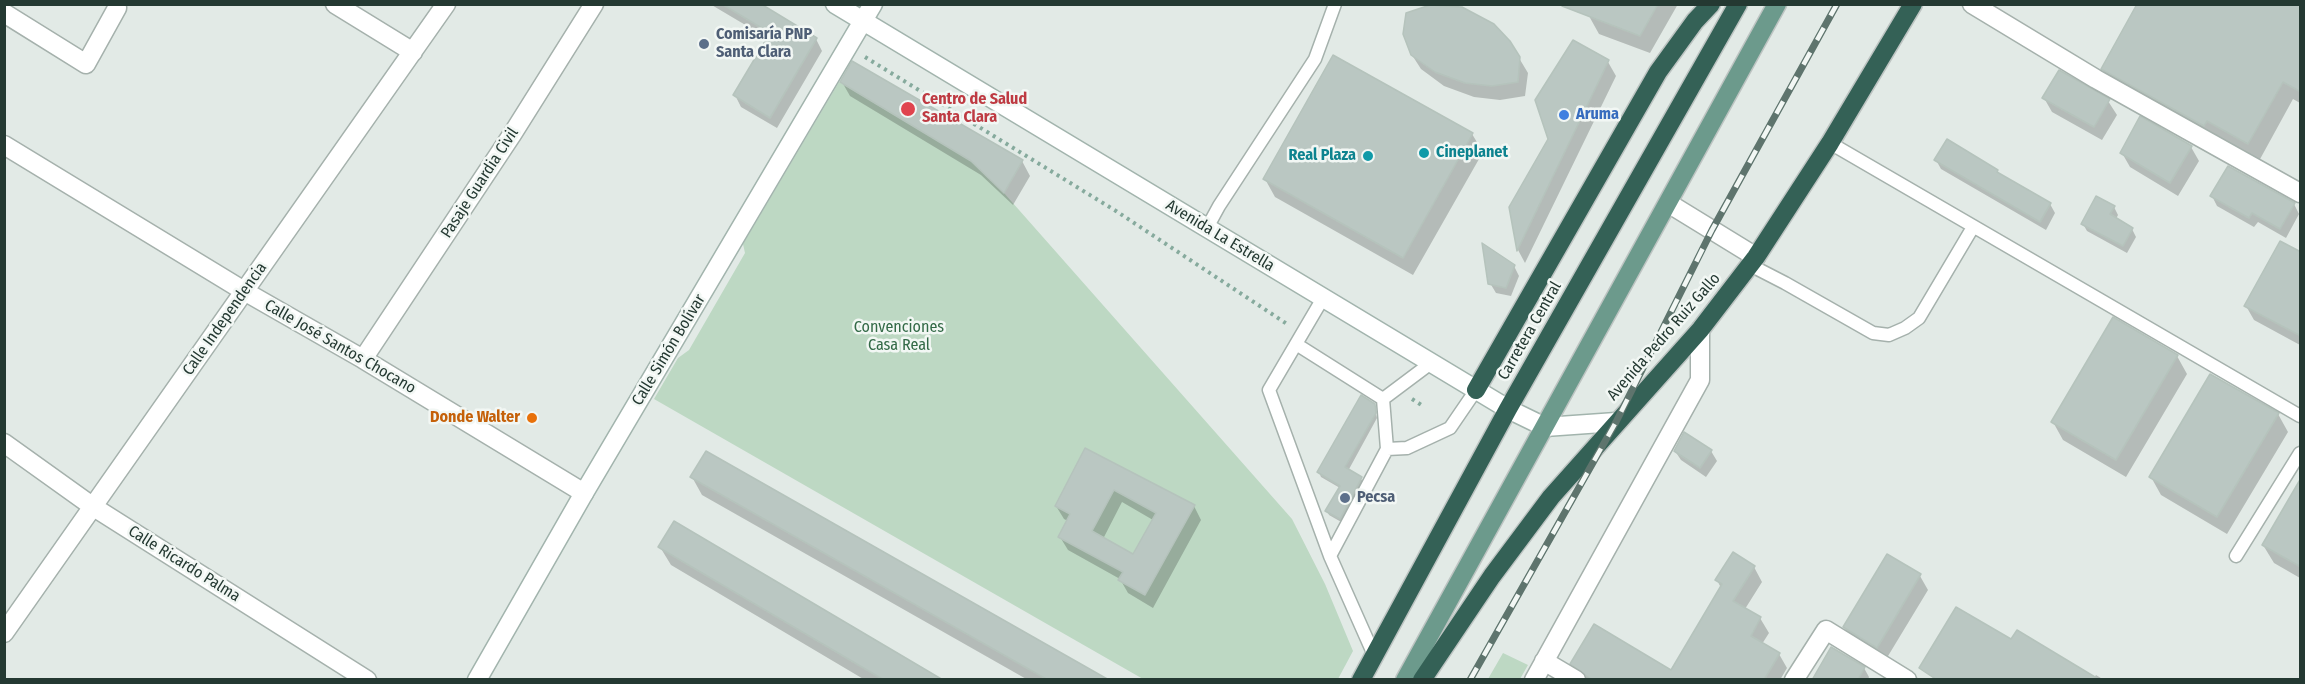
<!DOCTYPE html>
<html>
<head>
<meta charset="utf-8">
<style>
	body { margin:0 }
	#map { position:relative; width:2305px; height:684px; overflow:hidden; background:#e2eae6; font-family:"Fira Sans Condensed",sans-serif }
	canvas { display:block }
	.frame { position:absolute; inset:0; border:6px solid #243932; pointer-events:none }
</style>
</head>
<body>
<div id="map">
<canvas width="2305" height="684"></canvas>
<div class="frame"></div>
</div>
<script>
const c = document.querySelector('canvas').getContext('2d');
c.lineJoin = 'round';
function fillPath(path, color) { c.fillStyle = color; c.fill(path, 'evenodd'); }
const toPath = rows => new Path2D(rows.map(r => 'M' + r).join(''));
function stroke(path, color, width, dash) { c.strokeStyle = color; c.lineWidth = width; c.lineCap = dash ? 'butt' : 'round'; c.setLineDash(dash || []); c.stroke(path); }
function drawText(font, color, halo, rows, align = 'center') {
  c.font = font + ' "Fira Sans Condensed",sans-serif'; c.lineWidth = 5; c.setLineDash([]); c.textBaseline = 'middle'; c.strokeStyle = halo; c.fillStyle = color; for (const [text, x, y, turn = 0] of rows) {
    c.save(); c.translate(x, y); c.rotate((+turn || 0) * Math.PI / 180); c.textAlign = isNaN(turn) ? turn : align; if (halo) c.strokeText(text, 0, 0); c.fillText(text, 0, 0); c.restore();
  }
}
fillPath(toPath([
	[839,82,971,161,1004,193,1292,519,1325,584,1353,651,1338,679,1143,679,654,399,678,358,689,350,745,253,743,244],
	[1503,653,1528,665,1520,679,1488,679]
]), '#bdd8c3');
fillPath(toPath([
	[710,4,757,4,816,39,822,51,777,128,741,107,735,95,769,39],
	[1595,4,1678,4,1650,53,1599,34,1589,16],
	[2300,4,2300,103,2293,99,2259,161,2113,87,2103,69],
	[1412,55,1519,58,1528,73,1525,96,1500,100,1474,97,1444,86,1421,69],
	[1608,62,1616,76,1525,263,1518,250,1511,208],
	[842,82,1022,161,1030,176,1013,205,981,175,850,96],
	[2044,98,2108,101,2117,115,2102,140,2052,112],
	[1472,134,1483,152,1413,275,1275,197,1265,179],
	[2191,147,2199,161,2178,196,2130,167,2122,153],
	[1936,160,1997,171,1999,175,2050,204,2055,213,2046,230,1941,169],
	[2212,196,2294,204,2299,214,2286,238,2258,222,2254,227,2217,206],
	[2114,207,2118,215,2116,219,2132,229,2136,237,2127,253,2087,231,2083,224],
	[2300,254,2300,345,2254,320,2246,306],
	[1514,266,1519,276,1511,296,1496,293,1490,283],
	[2177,356,2187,374,2126,477,2063,440,2053,422],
	[1374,405,1377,418,1348,471,1361,479,1364,483,1343,523,1329,515,1327,511,1340,488,1321,477,1319,472],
	[2278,414,2288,432,2227,534,2161,495,2151,477],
	[1086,450,1194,506,1201,520,1153,608,1128,593,1120,579,1068,550,1060,537,1068,521,1064,519,1056,506],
	[1122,502,1153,520,1134,556,1103,539],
	[1675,451,1711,451,1717,461,1706,477,1681,460],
	[692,477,1106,680,1028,680,702,495],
	[2300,481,2300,578,2274,563,2263,545],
	[660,547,940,680,865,680,671,565],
	[1754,567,1762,582,1745,609,1760,618,1769,633,1762,644,1779,654,1787,668,1780,680,1580,678,1572,664,1672,673,1721,588,1717,580],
	[1920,576,1928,590,1885,661,1852,641,1844,627],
	[2012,641,2094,678,2096,675,2104,680,1947,680],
	[1864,668,1869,677,1868,680,1814,680]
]), '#0003');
const building = toPath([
	[722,4,761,4,817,38,770,118,733,95,770,33,722,4],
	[1562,4,1658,4,1640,36,1562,6,1562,4],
	[2137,4,2301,4,2301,92,2283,82,2248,144,2207,121,2204,126,2101,69,2137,4],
	[1430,5,1462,7,1494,24,1510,41,1520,57,1518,82,1492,86,1465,83,1435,72,1411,55,1403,34,1406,13,1430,5],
	[1573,40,1609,60,1517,251,1509,207,1548,139,1535,100,1573,40],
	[1333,55,1473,133,1403,258,1263,179,1333,55],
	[852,61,1023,160,1004,193,971,161,840,82,852,61],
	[2059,70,2110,99,2094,127,2042,98,2059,70],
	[2140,116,2192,146,2170,183,2120,153,2140,116],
	[1947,139,1998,170,1997,172,2051,203,2040,222,1934,160,1947,139],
	[2228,166,2295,203,2280,229,2252,213,2249,218,2210,196,2228,166],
	[2096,196,2115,206,2110,214,2133,228,2123,246,2081,224,2096,196],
	[2280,241,2301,252,2301,336,2244,306,2280,241],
	[1482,243,1515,265,1506,288,1488,284,1482,243],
	[2113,317,2178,355,2116,460,2051,422,2113,317],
	[2210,374,2279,413,2217,517,2149,477,2210,374],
	[1361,395,1375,404,1376,413,1345,467,1362,477,1340,519,1325,511,1340,486,1317,472,1361,395],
	[1684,432,1712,450,1700,468,1674,451,1684,432],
	[1085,448,1195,505,1145,595,1118,580,1123,572,1058,537,1070,514,1055,506,1085,448],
	[1114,490,1156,513,1133,554,1092,531,1114,490],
	[706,451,1109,680,1048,680,690,477,706,451],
	[2301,478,2301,567,2262,545,2301,478],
	[674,521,943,680,884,680,658,547,674,521],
	[1733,552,1755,566,1733,601,1761,617,1751,636,1780,653,1764,680,1592,680,1570,664,1594,624,1671,670,1722,584,1715,580,1733,552],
	[1887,554,1921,574,1877,648,1843,627,1887,554],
	[1956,607,2011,639,2017,630,2100,680,1937,680,1919,668,1956,607],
	[1831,647,1865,667,1858,680,1812,680,1831,647]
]);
fillPath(building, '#bac7c2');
stroke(building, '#b5c3bc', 1.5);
const lane = toPath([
	[1830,143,2300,416],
	[1207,228,1219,206,1315,59,1335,4],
	[1750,265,1785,283,1873,333,1889,335,1905,328,1919,318,1973,227],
	[1323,298,1296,344,1383,399],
	[1296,344,1269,390,1330,556],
	[1383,399,1431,363],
	[1387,449,1407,448,1450,428,1476,390],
	[2236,556,2300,453],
	[1374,655,1330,556,1387,449,1383,399]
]);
const street = toPath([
	[335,4,413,52],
	[1972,4,2096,79,2300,193],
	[4,13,86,64,117,8],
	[4,145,244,291,363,359,584,493],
	[1668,203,1756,257],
	[363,359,513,133,594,4],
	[4,443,92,506,367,680],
	[4,633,446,4],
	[1544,661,1576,680],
	[1534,680,1700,380,1700,330],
	[1794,680,1826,630,1907,680]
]);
const secondary = toPath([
	[835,4,1508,409,1545,427,1616,422],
	[477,680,584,493,873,4]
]);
const primary = toPath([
	[1405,680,1777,4]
]);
const highway = toPath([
	[1476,390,1658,72,1695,21,1711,4],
	[1361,680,1508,409,1738,4],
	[1422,680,1492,576,1551,497,1700,330,1756,257,1830,143,1913,4]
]);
stroke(lane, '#a5b1ac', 15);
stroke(street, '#a5b1ac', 21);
stroke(secondary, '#a2b4ad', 21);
stroke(primary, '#bdc4c2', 21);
stroke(highway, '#bdc4c2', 21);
stroke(toPath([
	[865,57,1116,211,1287,324],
	[1412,399,1423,406]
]), '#86aa9d', 4, [3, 4.5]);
stroke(lane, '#fff', 12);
stroke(street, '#fff', 18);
stroke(secondary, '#fff', 18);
stroke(primary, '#6c9a8c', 18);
stroke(highway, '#346156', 18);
const rail = toPath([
	[1470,680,1616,422,1712,230,1837,4]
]);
stroke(rail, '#5e746d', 7);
stroke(rail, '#f2f7f4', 4.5, [14]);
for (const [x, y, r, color] of [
	[704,44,6,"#5c6f8a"],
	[908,109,8,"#e0444e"],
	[1564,115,6,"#3f7fe0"],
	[1424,153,6,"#0f9aa8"],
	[1368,156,6,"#0f9aa8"],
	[532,418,6,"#e8710a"],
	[1345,498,6,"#5c6f8a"]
]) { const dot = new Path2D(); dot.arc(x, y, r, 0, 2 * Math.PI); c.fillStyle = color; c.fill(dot); stroke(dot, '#f2f7f4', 2); }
drawText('bold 16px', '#4e5e75', '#f2f7f4', [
	["Comisaría PNP",716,35],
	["Santa Clara",716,53],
	["Pecsa",1357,498]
], 'left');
drawText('bold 16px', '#be3a42', '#f2f7f4', [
	["Centro de Salud",922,100],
	["Santa Clara",922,118]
], 'left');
drawText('bold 16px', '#366cbe', '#f2f7f4', [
	["Aruma",1576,115]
], 'left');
drawText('bold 16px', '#0d838f', '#f2f7f4', [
	["Cineplanet",1436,153],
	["Real Plaza",1356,156,"right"]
], 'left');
drawText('16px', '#243932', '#f2f7f4', [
	["Pasaje Guardia Civil",480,183,-57],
	["Avenida La Estrella",1220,236,31],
	["Calle Independencia",225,319,-55],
	["Carretera Central",1530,331,-60],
	["Avenida Pedro Ruiz Gallo",1664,337,-49],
	["Calle José Santos Chocano",340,347,30],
	["Calle Simón Bolívar",669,350,-59],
	["Calle Ricardo Palma",184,564,32]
]);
drawText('16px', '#336a47', '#f2f7f4', [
	["Convenciones",899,328],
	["Casa Real",899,346]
]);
drawText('bold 16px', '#c56008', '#f2f7f4', [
	["Donde Walter",520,418]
], 'right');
</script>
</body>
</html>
